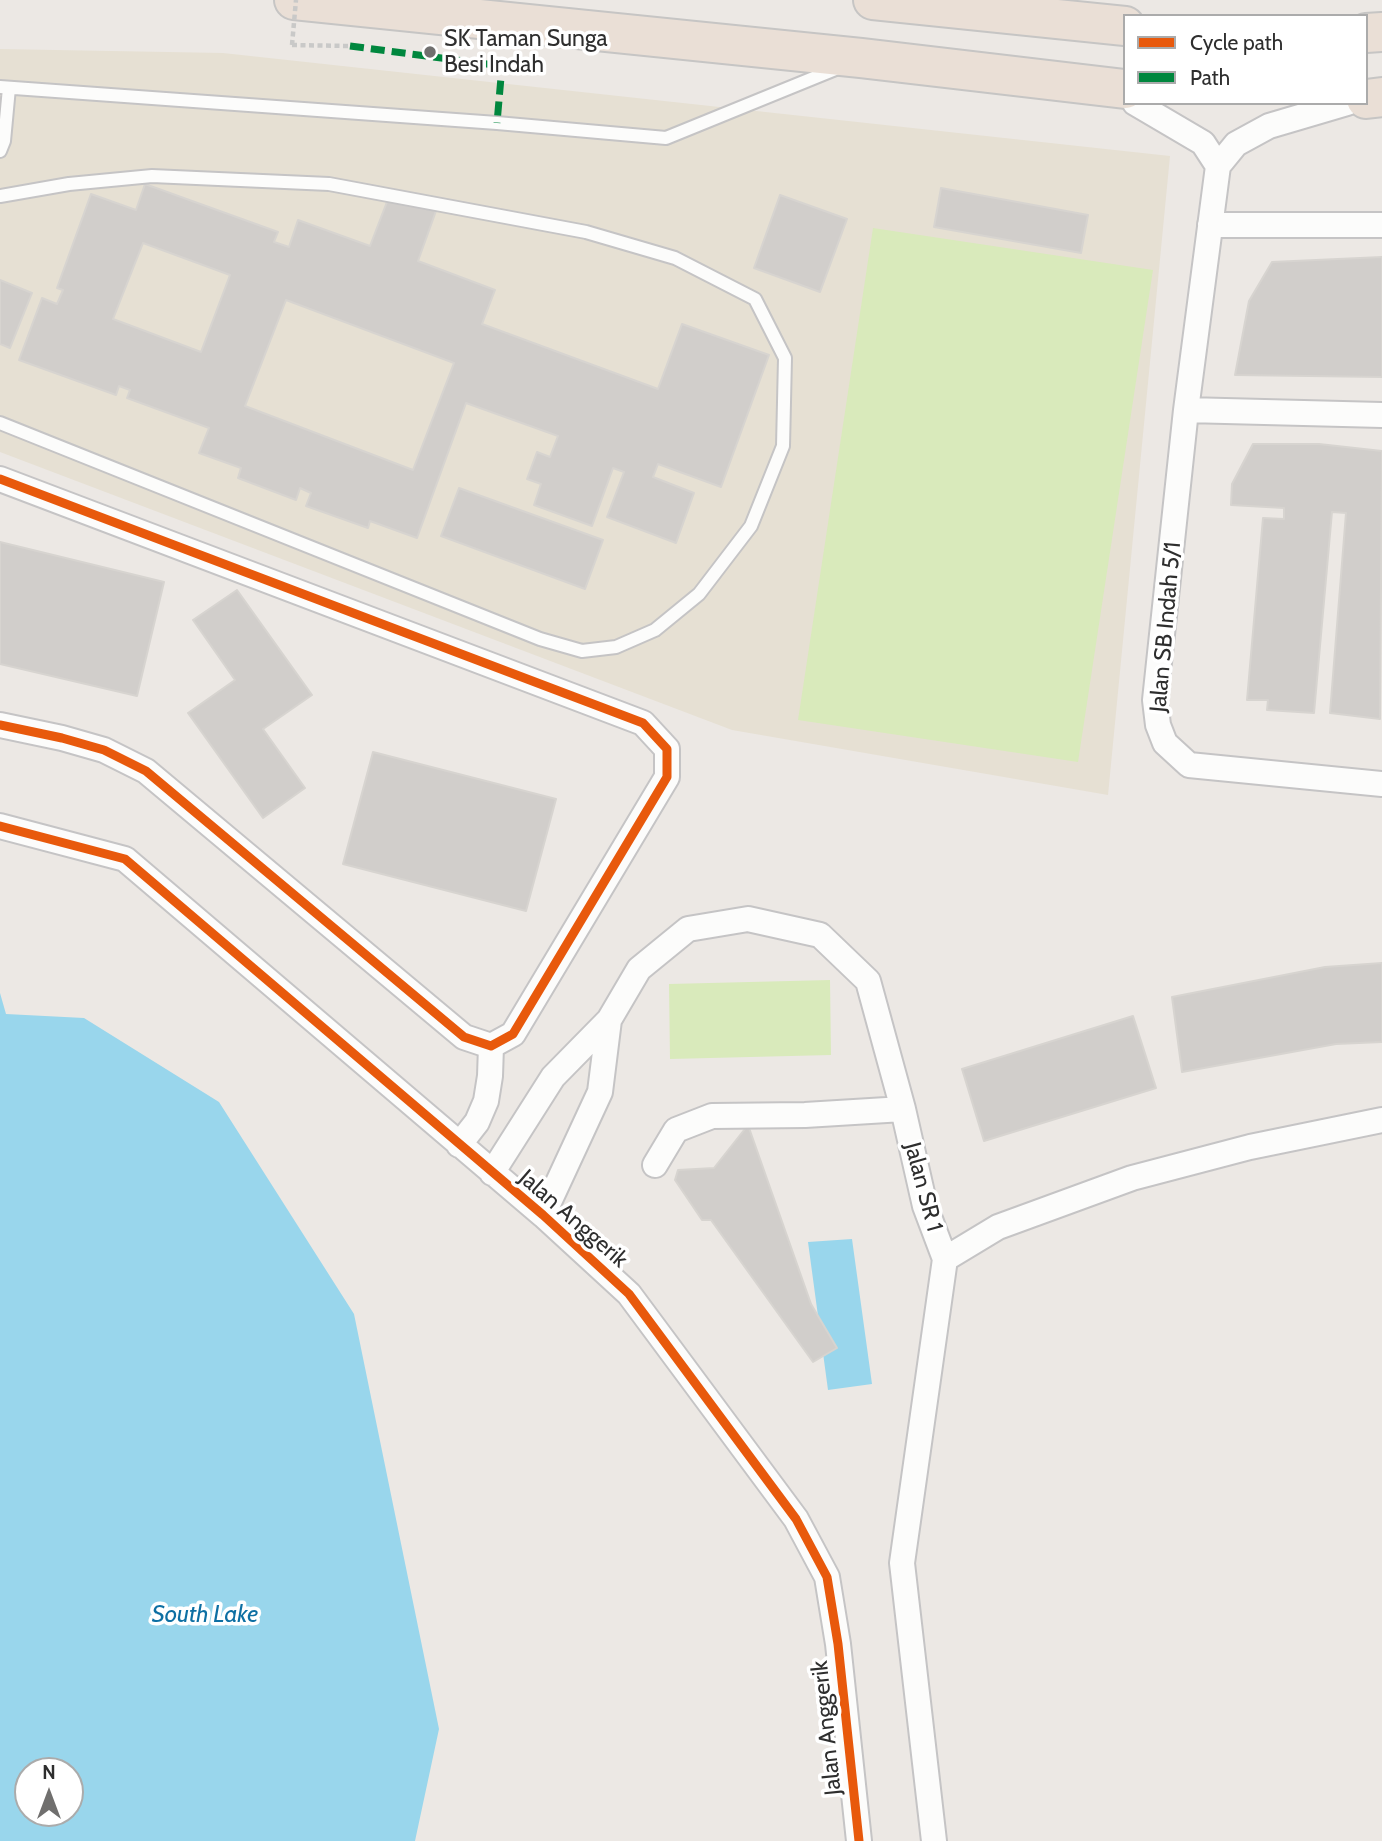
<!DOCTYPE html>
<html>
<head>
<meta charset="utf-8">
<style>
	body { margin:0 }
	#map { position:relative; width:1382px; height:1841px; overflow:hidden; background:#ece8e4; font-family:Cabin,sans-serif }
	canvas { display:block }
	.legend { position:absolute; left:1123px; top:14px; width:245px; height:91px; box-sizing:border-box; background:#fff; border:2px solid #ababab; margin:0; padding:9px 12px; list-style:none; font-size:21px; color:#2e2e2e }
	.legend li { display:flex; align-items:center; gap:14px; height:35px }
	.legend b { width:35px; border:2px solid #ababab }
	.north { position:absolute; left:14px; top:1757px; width:70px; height:70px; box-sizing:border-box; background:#fff; border:2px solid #ababab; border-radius:50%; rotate:0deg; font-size:19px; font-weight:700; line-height:28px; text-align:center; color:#2e2e2e }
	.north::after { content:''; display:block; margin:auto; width:24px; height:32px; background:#706f6e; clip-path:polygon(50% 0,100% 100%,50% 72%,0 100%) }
</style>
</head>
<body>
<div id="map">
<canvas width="1382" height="1841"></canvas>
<ul class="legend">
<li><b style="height:9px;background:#e8590c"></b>Cycle path</li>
<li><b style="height:9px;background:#00873e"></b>Path</li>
</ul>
<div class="north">N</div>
</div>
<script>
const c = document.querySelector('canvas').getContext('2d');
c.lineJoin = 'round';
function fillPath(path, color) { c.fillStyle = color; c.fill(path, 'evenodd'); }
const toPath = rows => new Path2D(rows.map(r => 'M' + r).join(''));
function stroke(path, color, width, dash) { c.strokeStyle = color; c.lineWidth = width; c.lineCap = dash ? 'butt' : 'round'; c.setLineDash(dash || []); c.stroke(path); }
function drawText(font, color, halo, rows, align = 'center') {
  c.font = font + ' Cabin,sans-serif'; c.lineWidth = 7; c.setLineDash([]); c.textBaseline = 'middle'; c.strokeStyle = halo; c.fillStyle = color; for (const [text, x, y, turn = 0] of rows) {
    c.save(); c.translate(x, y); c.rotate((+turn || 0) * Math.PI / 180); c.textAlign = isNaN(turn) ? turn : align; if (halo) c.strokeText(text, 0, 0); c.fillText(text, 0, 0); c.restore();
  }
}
fillPath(toPath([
	[0,49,223,53,1170,156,1108,795,732,730,0,452]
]), '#e6e0d3');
fillPath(toPath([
	[873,228,1153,270,1078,762,798,720],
	[830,980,831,1055,670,1059,669,984]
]), '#d9eabb');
fillPath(toPath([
	[0,993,6,1014,84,1018,219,1102,354,1314,439,1729,415,1841,0,1841],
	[28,1771,70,1771,70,1813,28,1813],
	[852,1239,872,1384,828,1390,808,1242]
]), '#99d6ec');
const building = toPath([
	[145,184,278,232,274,242,289,247,298,220,370,246,390,194,436,211,418,261,495,290,482,324,658,389,682,324,769,355,721,487,658,464,653,477,694,493,676,543,607,517,624,472,613,468,592,526,534,505,541,484,527,479,537,452,550,457,558,436,466,403,417,538,370,521,368,528,306,506,311,493,300,488,296,500,238,478,241,468,199,453,209,428,127,398,130,390,119,386,116,395,19,360,42,298,57,304,63,290,57,288,91,194,136,210,145,184],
	[143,243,230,275,201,352,113,319,143,243],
	[286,300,454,363,413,470,245,406,286,300],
	[941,188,1088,215,1081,253,934,227,941,188],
	[780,195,847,219,820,292,754,268,780,195],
	[1382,257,1382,377,1235,375,1249,301,1272,262,1382,257],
	[0,280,32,293,10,348,0,344,0,280],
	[1253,444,1319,444,1382,451,1380,719,1330,713,1346,513,1332,512,1314,713,1267,710,1268,700,1247,700,1263,518,1284,519,1284,508,1231,505,1232,484,1253,444],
	[459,488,603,540,585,589,441,536,459,488],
	[0,542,164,582,137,696,0,664,0,542],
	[237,590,312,695,263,729,305,788,263,818,188,713,235,680,193,620,237,590],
	[373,752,556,799,526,911,343,864,373,752],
	[1382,963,1382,1042,1336,1044,1182,1072,1172,997,1325,967,1382,963],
	[1133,1016,1156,1088,984,1141,962,1069,1133,1016],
	[748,1125,811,1304,837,1348,813,1362,711,1220,702,1220,675,1180,678,1170,714,1168,748,1125]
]);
fillPath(building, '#d1cecb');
stroke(building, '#d7d4d0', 2);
const lane = toPath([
	[0,87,497,123,666,138,838,68],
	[0,151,4,141,9,88],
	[0,196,69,184,152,176,329,184,586,232,675,258,755,299,785,358,783,446,751,526,699,594,655,630,616,647,582,651,540,639,0,423]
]);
const street = toPath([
	[1135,103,1203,143,1218,166],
	[1347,103,1269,126,1236,144,1218,166,1186,410,1155,700,1158,725,1165,743,1189,765,1382,784],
	[1210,225,1382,225],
	[1186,410,1382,415],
	[0,479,643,723,667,749,667,777,513,1034,491,1046,464,1037,146,771,104,750,62,738,0,725],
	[0,826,125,859,543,1215,629,1294,796,1519,827,1577,838,1644,859,1841],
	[459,1145,477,1122,486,1101,490,1076,491,1046],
	[655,1165,676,1130,712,1116,805,1115,903,1109],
	[492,1173,553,1077,609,1020,639,969,688,929,748,919,820,935,868,981,903,1109,925,1206,945,1259,998,1227,1132,1178,1250,1147,1382,1120],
	[543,1215,600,1092,609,1020],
	[934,1841,902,1563,945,1259]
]);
const highway = toPath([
	[294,0,861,58,1125,89],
	[873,0,1125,26],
	[1366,33,1382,32],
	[1366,99,1382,97]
]);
stroke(lane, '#c5c4c5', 16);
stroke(street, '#c5c4c5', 28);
stroke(highway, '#c6c5c4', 42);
stroke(toPath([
	[292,45,350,46]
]), '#c9c9c8', 4.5, [5, 3.5]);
stroke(lane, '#fcfcfb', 12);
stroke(street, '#fcfcfb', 24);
stroke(highway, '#eadfd6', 38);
stroke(toPath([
	[292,45,296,0]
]), '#c9c9c8', 4.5, [5, 3.5]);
stroke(toPath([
	[350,46,502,66,497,123]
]), '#00873e', 7, [14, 7]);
stroke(toPath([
	[0,479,643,723,667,749,667,777,513,1034,491,1046,464,1037,146,771,104,750,62,738,0,725],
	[0,826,125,859,543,1215,629,1294,796,1519,827,1577,838,1644,859,1841]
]), '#e8590c', 9);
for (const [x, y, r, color] of [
	[430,52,7,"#706f6e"]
]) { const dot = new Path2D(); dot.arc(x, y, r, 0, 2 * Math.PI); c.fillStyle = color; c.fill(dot); stroke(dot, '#fff', 2.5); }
drawText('23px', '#2e2e2e', '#fff', [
	["SK Taman Sunga",444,39],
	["Besi Indah",444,65]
], 'left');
drawText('23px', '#2e2e2e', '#fff', [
	["Jalan SB Indah 5/1",1166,627,-85],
	["Jalan SR 1",923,1187,75],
	["Jalan Anggerik",573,1219,41],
	["Jalan Anggerik",827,1728,-96]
]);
drawText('italic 24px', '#0d6fa3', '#fff', [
	["South Lake",205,1615]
]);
</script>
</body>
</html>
